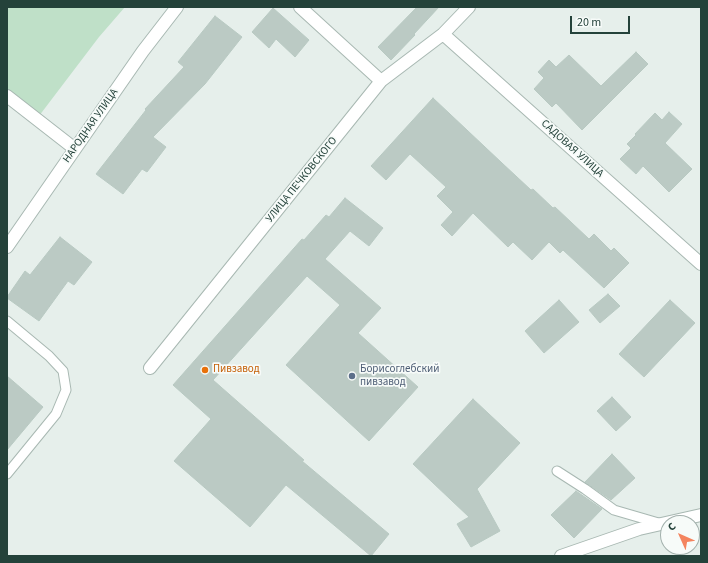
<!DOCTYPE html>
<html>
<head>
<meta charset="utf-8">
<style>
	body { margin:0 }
	#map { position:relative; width:708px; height:563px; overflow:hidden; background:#e6efeb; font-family:"Source Sans 3",sans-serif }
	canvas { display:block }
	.frame { position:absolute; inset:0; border:8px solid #24423a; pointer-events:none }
	.north { position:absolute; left:660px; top:515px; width:40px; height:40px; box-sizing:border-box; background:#f7fbf9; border:1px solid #a3b1ad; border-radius:50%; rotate:315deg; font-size:11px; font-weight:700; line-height:16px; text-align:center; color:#24423a }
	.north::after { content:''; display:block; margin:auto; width:14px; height:18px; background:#f4845f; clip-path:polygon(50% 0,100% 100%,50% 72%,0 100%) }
	.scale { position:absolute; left:570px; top:16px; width:60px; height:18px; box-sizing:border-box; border:2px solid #24423a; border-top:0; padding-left:5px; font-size:12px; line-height:14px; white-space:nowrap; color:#24423a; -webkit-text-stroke:3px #f7fbf9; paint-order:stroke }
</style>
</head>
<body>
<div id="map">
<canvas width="708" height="563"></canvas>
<div class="frame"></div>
<div class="north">С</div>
<div class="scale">20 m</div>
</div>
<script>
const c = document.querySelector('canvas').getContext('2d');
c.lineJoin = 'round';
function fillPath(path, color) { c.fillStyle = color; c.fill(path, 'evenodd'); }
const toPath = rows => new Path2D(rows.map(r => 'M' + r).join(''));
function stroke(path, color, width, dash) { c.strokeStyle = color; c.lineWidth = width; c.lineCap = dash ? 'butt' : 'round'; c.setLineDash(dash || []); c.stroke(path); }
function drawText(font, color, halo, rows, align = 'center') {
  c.font = font + ' "Source Sans 3",sans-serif'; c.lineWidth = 3.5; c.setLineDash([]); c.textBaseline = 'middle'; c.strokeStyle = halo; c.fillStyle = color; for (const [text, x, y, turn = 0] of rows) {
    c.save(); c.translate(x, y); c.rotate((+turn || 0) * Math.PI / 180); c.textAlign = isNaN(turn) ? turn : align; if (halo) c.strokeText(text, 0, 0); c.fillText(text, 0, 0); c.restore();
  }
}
fillPath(toPath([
	[7,7,125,7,99,37,39,116,7,90]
]), '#bfe0c8');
const building = toPath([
	[417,7,439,7,414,34,415,35,391,60,378,47,417,7],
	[273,8,309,40,295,57,276,39,269,48,252,32,273,8],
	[215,16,242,37,205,84,153,137,166,147,147,172,142,169,123,194,96,174,146,110,145,109,184,67,178,62,215,16],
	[636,52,648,64,582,130,556,103,552,107,534,89,544,78,538,72,549,60,556,67,569,55,601,86,636,52],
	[433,98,502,163,531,190,533,189,553,208,555,207,589,239,594,234,611,251,614,248,629,263,604,288,563,250,560,253,549,242,532,260,513,242,508,247,473,213,452,236,441,225,453,212,437,196,446,187,410,154,386,180,371,166,433,98],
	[669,112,682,124,665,143,692,169,669,192,643,166,636,174,620,159,631,148,627,144,636,135,635,134,655,113,662,120,669,112],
	[345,198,383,228,369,246,350,231,325,259,381,308,358,333,418,387,369,441,286,365,340,305,307,276,213,380,304,460,302,461,389,534,371,556,286,485,250,527,174,461,211,419,173,385,302,239,304,240,326,215,329,217,345,198],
	[60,237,92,262,74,285,68,281,39,321,7,298,7,297,25,271,30,275,60,237],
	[608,294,620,306,600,323,589,310,608,294],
	[559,300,579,322,544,353,525,331,559,300],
	[670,300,695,323,644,377,619,354,670,300],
	[7,376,43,407,7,450,7,376],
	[612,397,631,417,616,431,597,411,612,397],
	[473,399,520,443,477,489,500,531,471,547,457,524,469,517,413,464,473,399],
	[612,454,635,478,611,500,585,482,612,454],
	[576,491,602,509,574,538,551,515,576,491]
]);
fillPath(building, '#bbcac4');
stroke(building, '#b8c9c2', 1);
const service = toPath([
	[7,321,49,356,63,371,66,390,56,414,7,474],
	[557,471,585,489,614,510,662,524]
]);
const minor = toPath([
	[300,7,381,81],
	[443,34,701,264],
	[7,96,75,149],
	[7,247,143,51,177,7],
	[150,368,381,81,443,34,469,7],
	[561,556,639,529,701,515]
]);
stroke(service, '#a8b8b2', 11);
stroke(minor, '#a8b8b2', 14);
stroke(service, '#fff', 9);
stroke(minor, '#fff', 12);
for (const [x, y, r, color] of [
	[205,370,4,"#e8710a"],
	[352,376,4,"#5c6f8a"]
]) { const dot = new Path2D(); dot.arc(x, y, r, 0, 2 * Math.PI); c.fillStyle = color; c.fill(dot); stroke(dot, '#f7fbf9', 1.5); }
drawText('11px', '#24423a', '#f7fbf9', [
	["НАРОДНАЯ УЛИЦА",91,126,-55],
	["САДОВАЯ УЛИЦА",572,149,42],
	["УЛИЦА ПЕЧКОВСКОГО",302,180,-51]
]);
drawText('11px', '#c56008', '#f7fbf9', [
	["Пивзавод",213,370]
], 'left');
drawText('11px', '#4e5e75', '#f7fbf9', [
	["Борисоглебский",360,370],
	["пивзавод",360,383]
], 'left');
</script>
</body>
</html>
